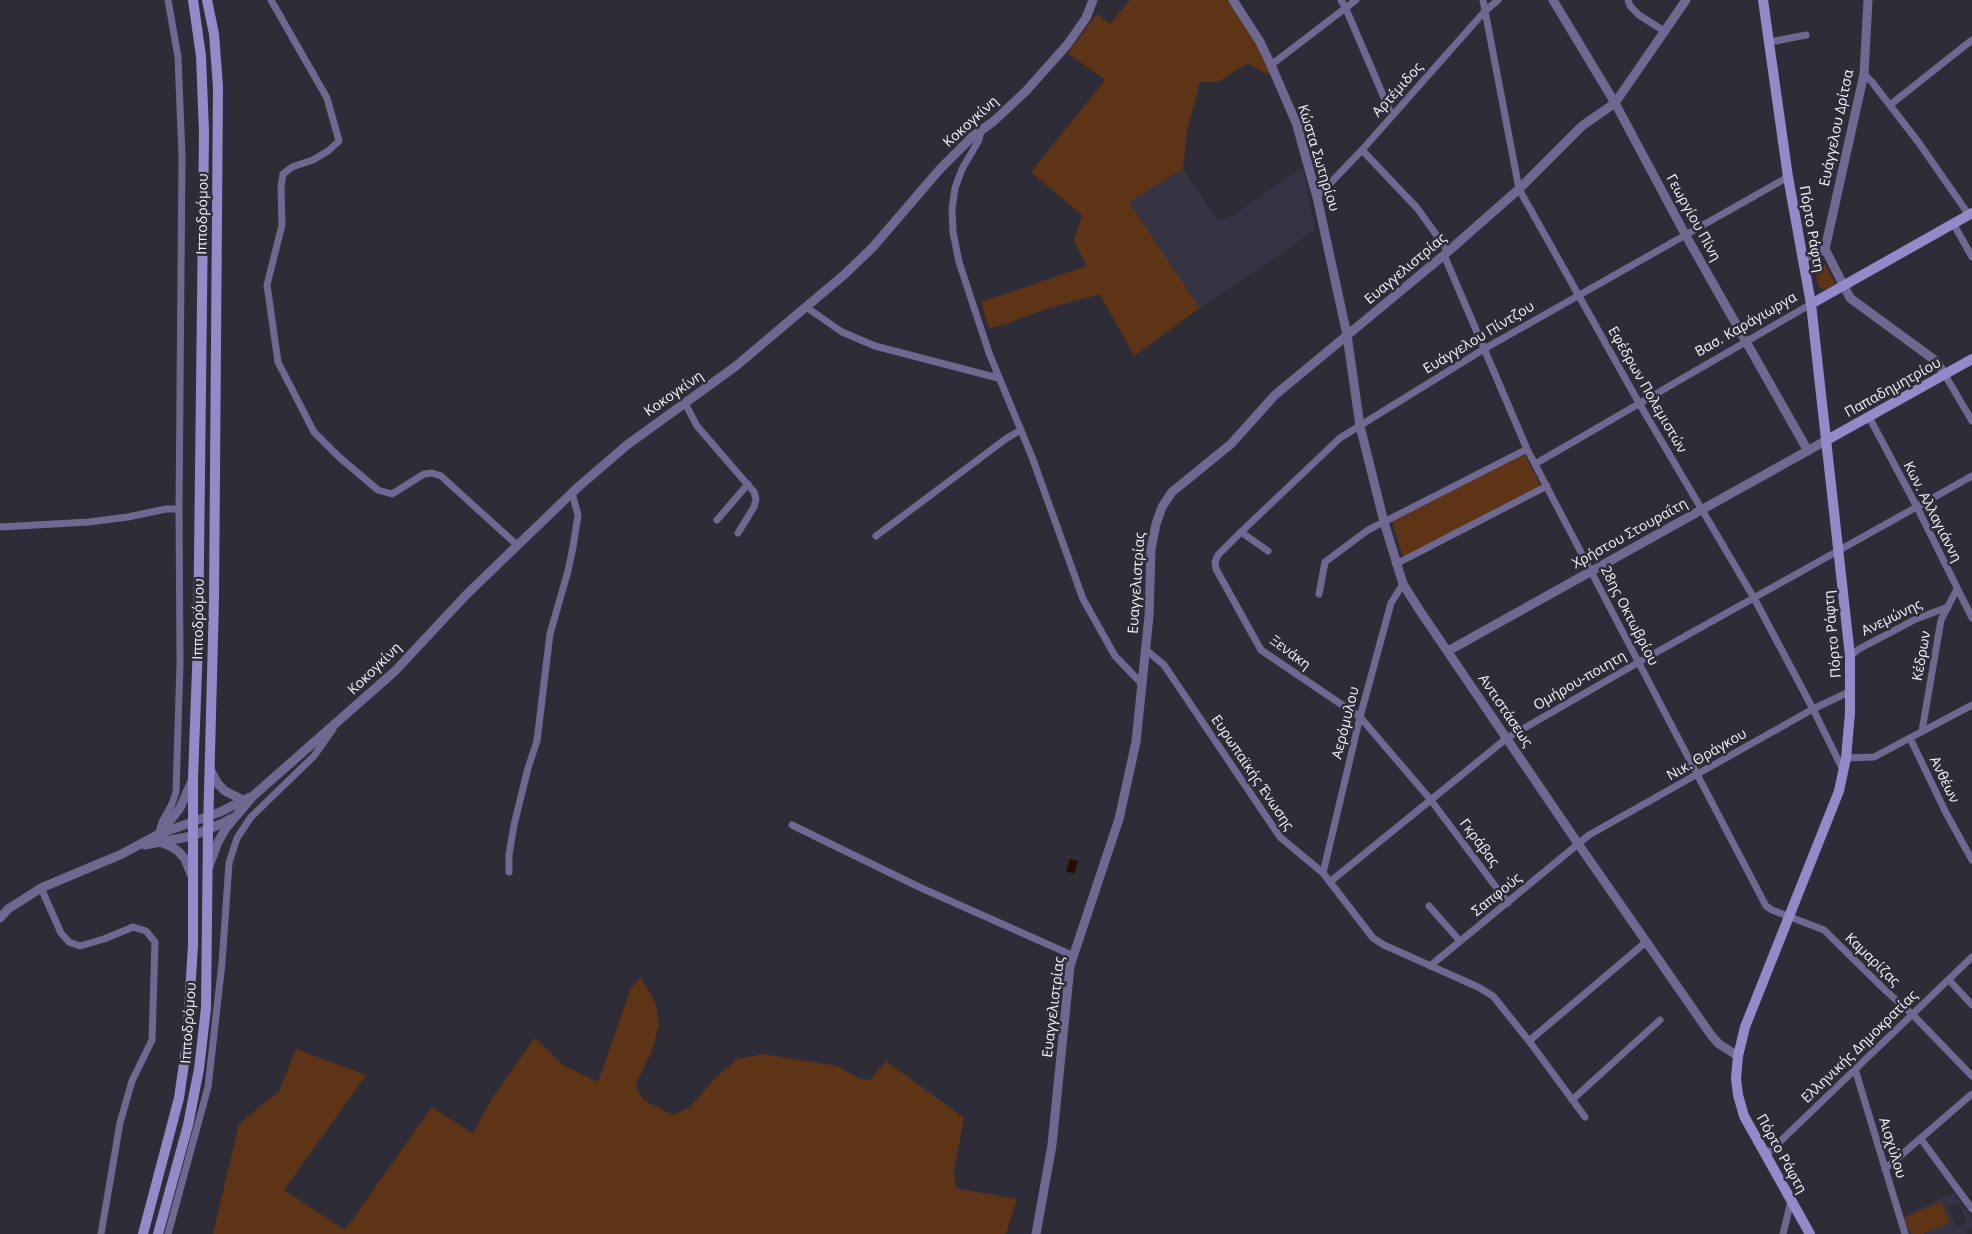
<!DOCTYPE html>
<html>
<head>
<meta charset="utf-8">
<style>
	body { margin:0 }
	canvas { display:block; background:#2e2c37 }
</style>
</head>
<body>
<canvas width="1972" height="1234"></canvas>
<script>
const c = document.querySelector('canvas').getContext('2d');
c.lineJoin = 'round';
function fillPath(path, color) { c.fillStyle = color; c.fill(path, 'evenodd'); }
const toPath = rows => new Path2D(rows.map(r => 'M' + r).join(''));
function stroke(path, color, width, dash) { c.strokeStyle = color; c.lineWidth = width; c.lineCap = dash ? 'butt' : 'round'; c.setLineDash(dash || []); c.stroke(path); }
function drawText(font, color, halo, rows, align = 'center') {
  c.font = font + ' "Open Sans",sans-serif'; c.lineWidth = 5; c.setLineDash([]); c.textBaseline = 'middle'; c.strokeStyle = halo; c.fillStyle = color; for (const [text, x, y, turn = 0] of rows) {
    c.save(); c.translate(x, y); c.rotate((+turn || 0) * Math.PI / 180); c.textAlign = isNaN(turn) ? turn : align; if (halo) c.strokeText(text, 0, 0); c.fillText(text, 0, 0); c.restore();
  }
}
fillPath(toPath([
	[1303,168,1315,230,1200,308,1129,202,1183,169,1216,218,1226,220],
	[1953,1193,1972,1219,1972,1228,1966,1231,1967,1234,1923,1234,1950,1222,1904,1218,1911,1234,1908,1234,1902,1217],
	[1959,1202,1967,1224,1956,1227,1948,1207]
]), '#353344');
fillPath(toPath([
	[1130,0,1229,0,1256,42,1271,69,1267,75,1248,63,1218,82,1200,82,1187,131,1183,169,1129,202,1200,308,1134,356,1100,294,1046,309,1006,324,989,328,981,302,1087,266,1074,241,1082,215,1031,172,1105,80,1068,53,1097,14,1110,24],
	[1825,264,1836,285,1825,290,1818,286,1815,268],
	[1524,454,1541,486,1403,557,1392,521],
	[641,977,656,1004,659,1025,651,1053,636,1084,643,1100,673,1115,691,1106,715,1078,738,1059,763,1054,837,1066,858,1078,870,1080,886,1061,964,1118,954,1172,956,1188,1017,1199,1006,1234,213,1234,239,1124,279,1091,296,1049,366,1075,284,1190,345,1230,432,1107,473,1134,493,1097,535,1038,563,1065,598,1082,631,988],
	[1941,1201,1950,1222,1923,1234,1911,1234,1904,1218]
]), '#5d3516');
fillPath(toPath([
	[1070,859,1078,861,1074,874,1066,871]
]), '#230d00');
stroke(toPath([
	[271,0,327,98,339,141,328,151,313,160,292,167,283,174,281,187,282,225,267,285,278,362,314,432,339,457,378,490,392,494,424,474,432,473,441,476,517,545],
	[1341,0,1346,9,1392,116],
	[1483,0,1519,189,1639,403,1754,598,1813,709,1844,772],
	[1628,0,1630,6,1639,15,1664,31],
	[1770,42,1806,35],
	[1271,65,1356,0],
	[1864,74,1872,82,1919,143,1969,215],
	[1890,105,1972,40],
	[981,131,979,140,962,169,955,188,952,209,953,232,959,262,989,353,1032,457,1083,599,1115,656,1142,684],
	[1362,150,1417,208,1448,251],
	[1317,197,1362,150,1485,11,1498,0],
	[1953,223,1972,257],
	[1444,255,1527,449,1766,906,1772,910,1824,930,1886,991,1912,1014,1972,1076],
	[806,307,842,332,875,346,998,378],
	[1945,375,1972,421],
	[685,403,697,426,754,492,756,499,754,507,738,533],
	[1869,417,1917,507,1972,618],
	[1535,464,1811,304],
	[717,520,748,484],
	[0,527,89,522,128,517,166,509,179,509],
	[1241,532,1268,551],
	[876,536,1007,438,1021,430],
	[1396,564,1547,486],
	[1319,594,1325,562,1368,530,1527,449],
	[1146,650,1164,665,1280,837,1323,873,1373,938,1384,945,1478,987,1493,996,1529,1041,1585,1117],
	[1850,656,1859,649,1916,619,1948,607],
	[1922,731,1941,620,1957,589],
	[1910,738,1946,813,1972,860],
	[1846,758,1874,757,1972,705],
	[792,825,919,887,1074,956],
	[159,833,162,822,172,804,176,792,180,663,179,509,182,156,178,57,168,0],
	[509,872,509,855,514,825,528,768,537,741,550,634,568,571,573,547,578,515,572,493],
	[1323,873,1360,717,1391,603,1403,584],
	[1331,881,1507,738,1639,662,1972,476],
	[41,888,61,933,69,942,80,946,104,939,133,927,146,931,155,942,152,1040,132,1081,120,1123,101,1234],
	[1508,903,1430,799,1360,717,1261,650,1216,569,1215,562,1218,555,1241,532,1340,438,1484,349,1788,177],
	[1429,906,1460,941],
	[1430,966,1589,835,1813,709,1851,691],
	[1949,980,1972,1005],
	[1529,1041,1646,942],
	[1855,1069,1905,1234],
	[1572,1100,1660,1020],
	[1921,1139,1972,1209],
	[1765,1156,1972,957],
	[1885,1169,1972,1094],
	[168,1234,208,1087,222,963,229,863,237,838,251,817,314,756,333,729],
	[1783,1234,1791,1201]
]), '#6f6991', 7);
stroke(toPath([
	[1233,0,1260,42,1271,65,1297,125,1302,144,1317,197,1347,335,1360,426,1384,522,1403,584,1420,611,1579,845,1711,1035,1719,1044,1738,1056],
	[1553,0,1615,103,1685,234,1808,451],
	[1868,0,1864,74,1825,249,1850,298,1936,361,1945,375],
	[1802,259,1825,249],
	[1448,651,1827,440],
	[210,769,218,784,225,791,243,800],
	[161,832,180,808,192,781],
	[160,842,170,846,178,851,185,859,191,874],
	[145,845,192,836,223,823,232,818],
	[209,866,218,842,226,828,253,796,395,671,467,594,577,488,627,445,736,366,845,274,873,247,940,169,972,137,994,121,1026,91,1067,45,1086,18,1093,0],
	[0,918,8,909,41,888,122,854,159,834,220,812,250,797],
	[1036,1234,1052,1145,1070,966,1119,819,1136,742,1149,616,1151,549,1156,524,1162,507,1172,492,1231,444,1275,395,1444,255,1519,189,1582,126,1615,103,1686,0]
]), '#6f6991', 9);
stroke(toPath([
	[1763,0,1788,177,1811,304,1850,656,1850,713,1846,758,1839,791,1745,1027,1738,1056,1736,1078,1738,1095,1744,1116,1810,1234],
	[1811,304,1972,213],
	[1827,440,1972,359],
	[143,1234,179,1098,187,1043,193,945,193,778,198,643,204,132,201,56,193,0],
	[158,1234,188,1125,199,1069,206,1008,208,830,214,599,218,87,214,34,207,0]
]), '#948aca', 10);
drawText('14px', '#f5f4fc', '#2e2c37', [
	["Αρτέμιδος",1398,90,-48],
	["Κοκογκίνη",971,122,-42],
	["Ευάγγελου Δρίτσα",1837,128,-78],
	["Κώστα Σωτηρίου",1318,158,73],
	["Ιπποδρόμου",203,214,-89],
	["Γεωργίου Πίνη",1693,218,61],
	["Πόρτο Ράφτη",1811,229,80],
	["Ευαγγελιστρίας",1406,269,-40],
	["Βασ. Καράγιωργα",1746,325,-30],
	["Ευάγγελου Πίντζου",1479,338,-31],
	["Παπαδημητρίου",1893,388,-29],
	["Εφέδρων Πολεμιστών",1647,390,60],
	["Κοκογκίνη",674,394,-35],
	["Κων. Αλλαγιάννη",1932,512,63],
	["Χρήστου Στουραΐτη",1630,534,-29],
	["Ευαγγελιστρίας",1137,583,-86],
	["28ης Οκτωβρίου",1629,616,63],
	["Ανεμώνης",1892,618,-26],
	["Ιπποδρόμου",199,619,-89],
	["Πόρτο Ράφτη",1833,634,-95],
	["Ξενάκη",1290,653,37],
	["Κέδρων",1922,656,-80],
	["Κοκογκίνη",375,669,-44],
	["Ομήρου-ποιητη",1580,681,-30],
	["Αντιστάσεως",1505,711,56],
	["Αερόμυλου",1346,723,-76],
	["Νικ. Θράγκου",1707,755,-30],
	["Ευρωπαϊκής Ένωσης",1252,773,56],
	["Ανθέων",1944,780,64],
	["Γκράβας",1479,843,53],
	["Σαπφούς",1497,895,-39],
	["Καμαρίζας",1872,960,44],
	["Ευαγγελιστρίας",1054,1007,-83],
	["Ιπποδρόμου",189,1023,-86],
	["Ελληνικής Δημοκρατίας",1860,1047,-44],
	["Αισχύλου",1892,1148,73],
	["Πόρτο Ράφτη",1781,1154,61]
]);
</script>
</body>
</html>
